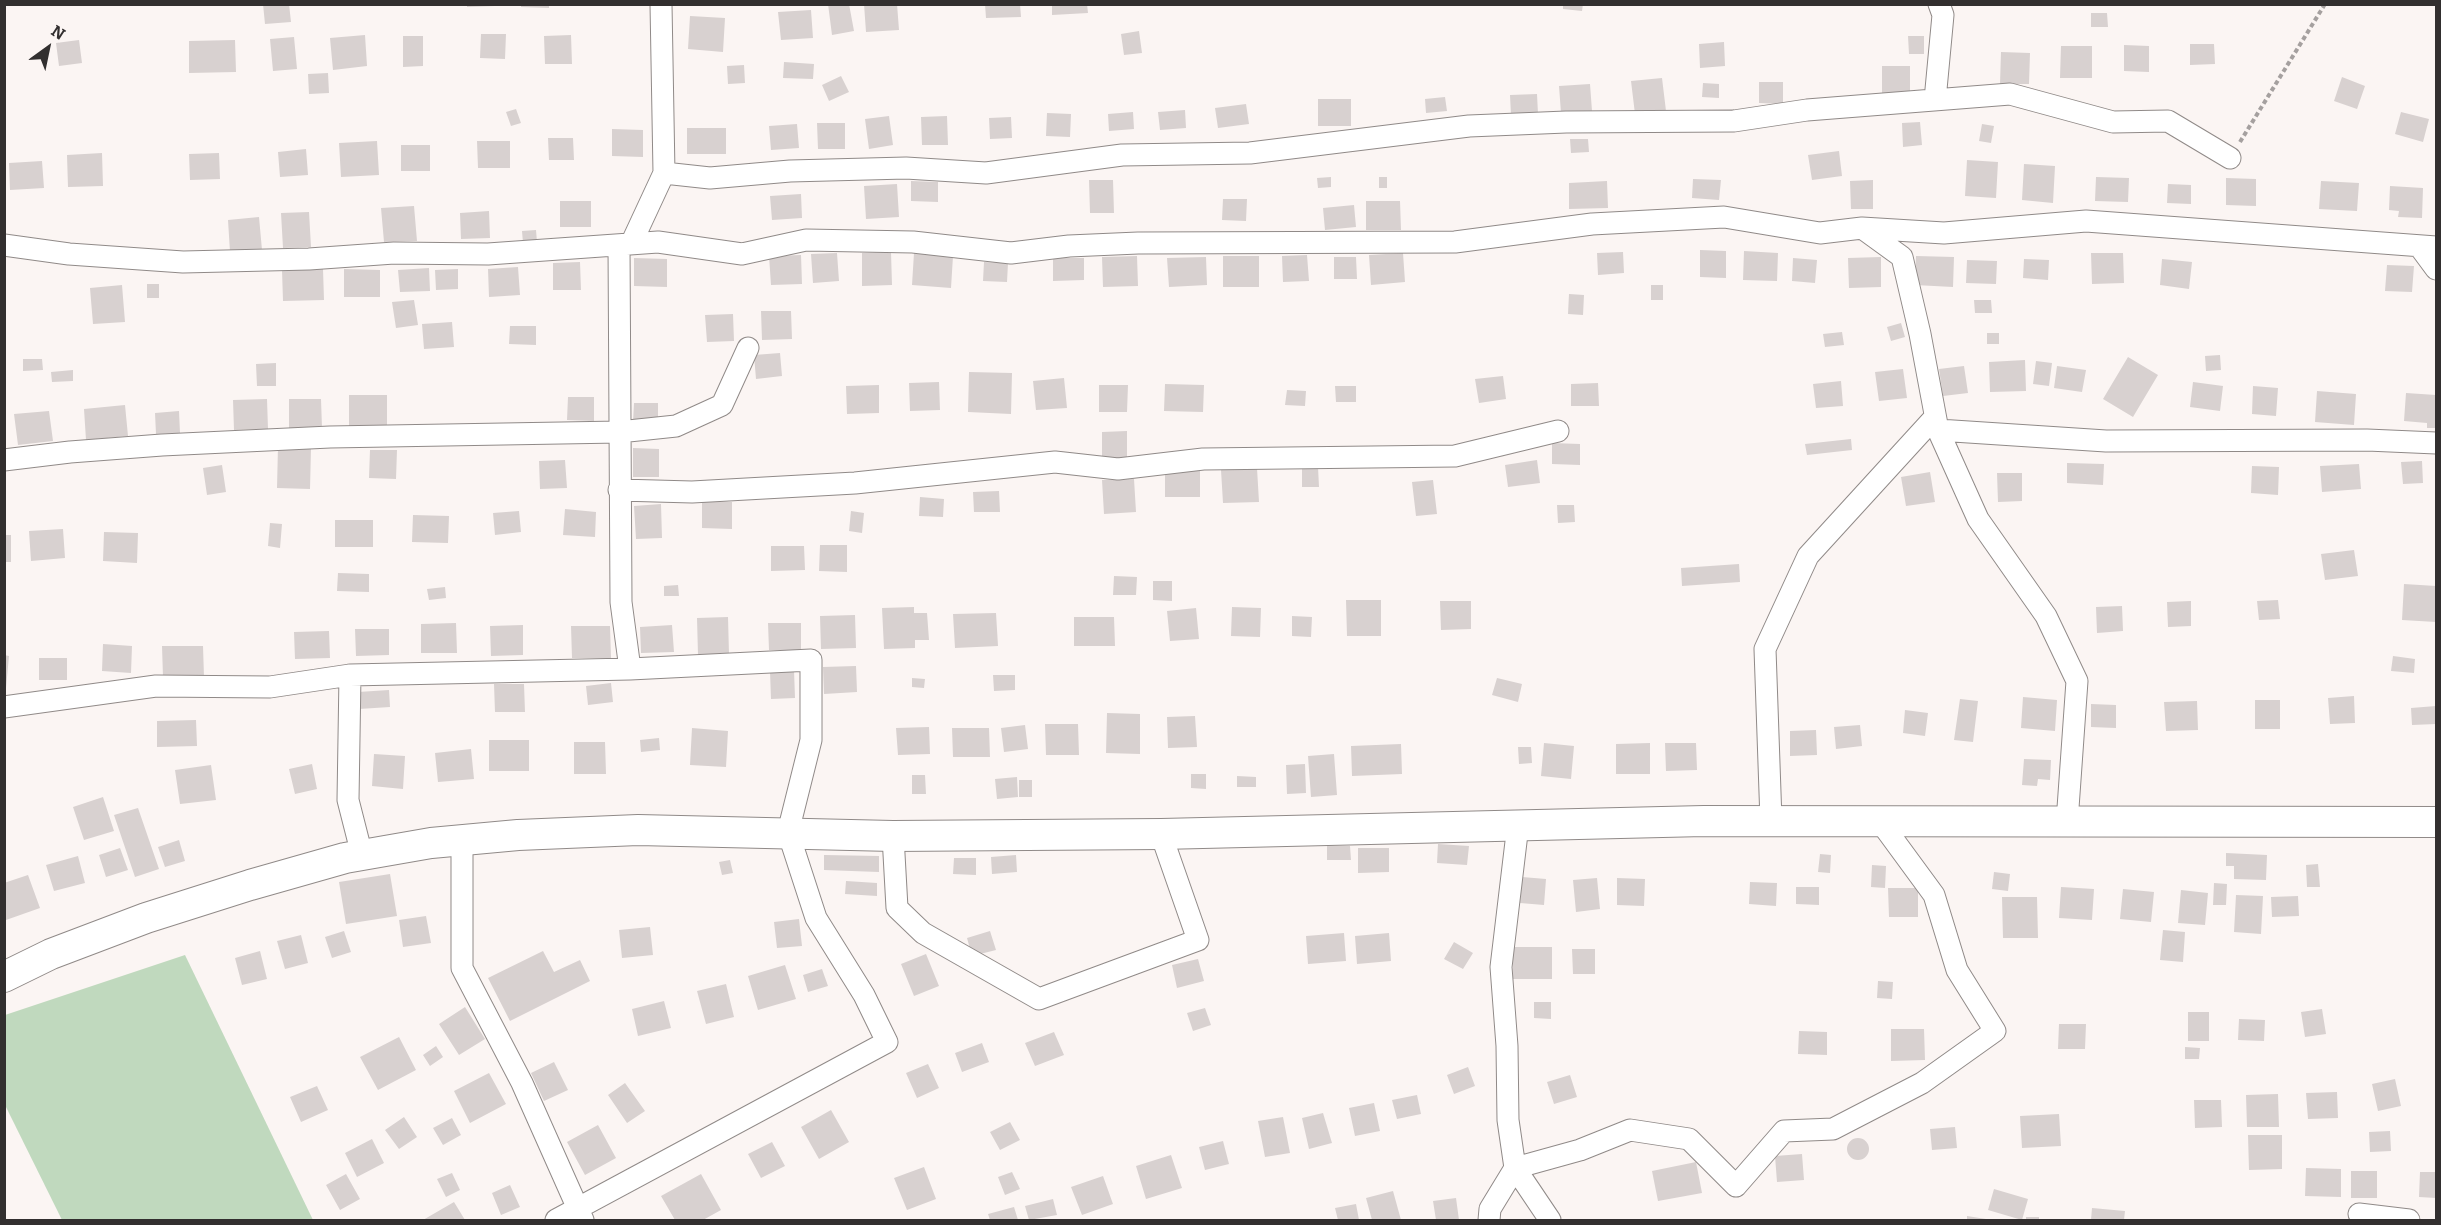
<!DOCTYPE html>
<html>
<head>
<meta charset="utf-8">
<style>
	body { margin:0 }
	#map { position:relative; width:2441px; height:1225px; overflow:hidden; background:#fbf5f3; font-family:Bitter,serif }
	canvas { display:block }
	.frame { position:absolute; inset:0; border:6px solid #322f2f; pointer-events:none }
	.north { position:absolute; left:18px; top:18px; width:60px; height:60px; -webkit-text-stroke:4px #fbf5f3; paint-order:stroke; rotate:33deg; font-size:16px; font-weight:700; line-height:24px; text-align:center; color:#322f2f }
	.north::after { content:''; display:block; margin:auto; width:21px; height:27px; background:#322f2f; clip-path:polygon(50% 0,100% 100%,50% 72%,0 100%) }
</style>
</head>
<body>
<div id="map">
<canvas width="2441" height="1225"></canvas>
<div class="frame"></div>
<div class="north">N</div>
</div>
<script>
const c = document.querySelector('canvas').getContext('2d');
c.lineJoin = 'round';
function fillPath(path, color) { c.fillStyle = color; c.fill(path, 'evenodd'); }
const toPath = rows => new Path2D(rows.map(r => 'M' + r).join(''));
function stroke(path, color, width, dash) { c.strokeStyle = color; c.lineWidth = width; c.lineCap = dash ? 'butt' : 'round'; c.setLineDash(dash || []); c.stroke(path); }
fillPath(toPath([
	[185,955,313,1220,62,1220,5,1105,5,1015]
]), '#c0d9be');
fillPath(toPath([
	[263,4,289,4,291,22,265,24],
	[521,4,549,4,549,8,521,7],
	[828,4,849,4,854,31,832,35],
	[864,4,897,4,899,30,866,32],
	[985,4,1020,4,1021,17,986,18],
	[1052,4,1087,4,1088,13,1052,15],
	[1563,4,1583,4,1582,11,1563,9],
	[467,5,495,5,495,6,467,7],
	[811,10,813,38,781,40,778,12],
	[2091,13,2107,13,2108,27,2091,27],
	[690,16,725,18,723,52,688,49],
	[1139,31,1142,53,1124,55,1121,34],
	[481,34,506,34,505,59,480,58],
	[365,35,367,66,333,70,330,38],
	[571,35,572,64,545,64,544,36],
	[403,36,423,36,423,66,403,67],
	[1908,36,1924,36,1924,54,1909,54],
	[294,37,297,69,273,71,270,39],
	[79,40,82,63,59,66,56,43],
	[235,40,236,72,189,73,189,41],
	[1724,42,1725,66,1700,68,1699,44],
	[2190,44,2214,44,2215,64,2190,65],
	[2124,45,2149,46,2149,72,2124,71],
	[2061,46,2092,46,2092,78,2060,78],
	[2001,52,2030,53,2029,84,2000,84],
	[784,62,814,64,813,79,783,78],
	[744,65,745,83,728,84,727,66],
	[1882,66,1910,66,1910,93,1882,93],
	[328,73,329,93,309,94,308,74],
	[841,76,849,92,829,101,822,85],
	[2342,77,2365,86,2357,109,2334,101],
	[1662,78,1666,111,1635,114,1631,81],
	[1759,82,1783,82,1783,104,1759,103],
	[1703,83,1719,84,1719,98,1702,97],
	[1590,84,1592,111,1561,113,1559,86],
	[1537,94,1538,114,1511,115,1510,95],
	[1445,97,1447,111,1426,113,1425,99],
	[1318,99,1351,99,1351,126,1318,126],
	[1246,104,1249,124,1218,128,1215,108],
	[516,109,521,123,511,126,506,112],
	[1185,110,1186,128,1160,130,1158,112],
	[1133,112,1134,129,1109,131,1108,114],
	[2401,112,2429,119,2423,142,2395,134],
	[1047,113,1071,114,1070,137,1046,136],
	[889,116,893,145,869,149,865,119],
	[947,116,948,145,922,145,921,117],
	[1011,117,1012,138,990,139,989,118],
	[1920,122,1922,145,1903,147,1902,123],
	[817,123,845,123,845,149,818,149],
	[797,124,799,148,771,150,769,126],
	[1982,124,1994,126,1991,143,1979,141],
	[687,128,726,128,726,154,687,154],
	[612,129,643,130,643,157,612,156],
	[548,138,573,138,574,160,549,160],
	[1570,139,1588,139,1589,152,1571,153],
	[377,141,379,175,341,177,339,143],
	[477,141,510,141,510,168,478,168],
	[401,145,430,145,430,171,401,171],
	[306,149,308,175,280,177,278,152],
	[1839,151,1842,176,1812,180,1808,155],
	[102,153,103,186,68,187,67,155],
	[219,153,220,179,190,180,189,154],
	[1967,160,1998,162,1996,198,1965,196],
	[42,161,44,188,10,190,9,163],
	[2024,164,2055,166,2053,203,2022,200],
	[1331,177,1331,187,1318,188,1317,178],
	[1379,177,1387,177,1387,188,1379,188],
	[2096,177,2129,178,2128,202,2095,201],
	[2226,178,2256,179,2256,206,2226,205],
	[1693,179,1721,180,1719,200,1692,198],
	[1089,180,1113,180,1114,213,1090,213],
	[1873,180,1873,209,1851,209,1850,181],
	[911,181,938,182,938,202,911,201],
	[1607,181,1608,208,1569,209,1569,183],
	[2321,181,2359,183,2357,211,2319,209],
	[897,184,899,217,866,219,864,186],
	[2168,184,2191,185,2191,204,2167,203],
	[2390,186,2423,188,2422,218,2398,217,2399,211,2389,210],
	[801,194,802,218,772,220,770,196],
	[1223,199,1247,199,1246,221,1222,220],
	[560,201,591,201,591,227,560,227],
	[1366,201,1400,201,1401,230,1366,230],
	[1354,205,1356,227,1325,230,1323,208],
	[414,206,417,241,384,242,381,208],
	[489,211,490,238,461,239,460,213],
	[309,212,311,247,283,248,281,213],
	[259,217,262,250,230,252,228,220],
	[536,230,537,242,523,243,522,231],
	[1700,250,1726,251,1726,278,1700,277],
	[1744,251,1778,253,1777,281,1743,280],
	[891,252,892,285,862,286,862,253],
	[1623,252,1624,273,1598,275,1597,253],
	[837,253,839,281,813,283,811,254],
	[914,253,953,256,951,288,912,285],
	[1403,253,1405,282,1371,285,1369,255],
	[2091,253,2123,253,2124,283,2092,284],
	[801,255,802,284,771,285,769,256],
	[1307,255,1309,281,1283,282,1282,256],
	[1137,256,1138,286,1103,287,1102,257],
	[1223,256,1259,256,1259,287,1223,287],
	[1916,256,1954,257,1953,287,1915,285],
	[1206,257,1207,285,1169,287,1167,258],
	[1334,257,1356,257,1357,279,1334,279],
	[1881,257,1881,287,1849,288,1848,258],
	[634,258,667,259,667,287,634,286],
	[1053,258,1084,258,1084,280,1053,281],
	[1793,258,1817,260,1815,283,1792,281],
	[2024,259,2049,260,2048,280,2023,278],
	[2162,259,2192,262,2189,289,2160,285],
	[1967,260,1997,261,1996,284,1966,283],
	[580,262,581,290,553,290,553,263],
	[984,262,1008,263,1007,282,983,281],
	[2387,265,2414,266,2412,292,2385,291],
	[518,267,520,295,489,297,488,269],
	[429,268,430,291,400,292,398,270],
	[323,269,324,300,283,301,282,270],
	[344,269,380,270,380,297,344,297],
	[458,269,458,289,436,290,435,270],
	[147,284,159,284,159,298,147,298],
	[122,285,125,322,93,324,90,288],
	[1651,285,1663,285,1663,300,1651,300],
	[1569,294,1584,295,1583,315,1568,314],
	[414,300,418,325,396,328,392,302],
	[1974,300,1991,300,1992,313,1975,313],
	[761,311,791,311,792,339,762,340],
	[733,314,734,341,707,342,705,315],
	[452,322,454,347,424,349,422,324],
	[1901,323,1905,337,1891,341,1887,327],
	[510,326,536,326,536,345,509,344],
	[1842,332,1844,345,1825,347,1823,334],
	[1987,333,1999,333,1999,344,1987,344],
	[780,353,782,376,756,379,754,355],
	[2220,355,2221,370,2206,371,2205,356],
	[2128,357,2158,375,2133,417,2103,399],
	[23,359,42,359,43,370,23,371],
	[2025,360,2026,391,1990,392,1989,362],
	[2036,361,2052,363,2049,386,2033,384],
	[276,363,276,386,257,386,256,364],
	[1964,366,1968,393,1943,396,1939,369],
	[2057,366,2086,370,2082,392,2054,388],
	[1903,369,1907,398,1879,401,1875,372],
	[73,370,73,381,52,382,51,372],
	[969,372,1012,373,1011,414,968,412],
	[1503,376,1506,399,1479,403,1475,379],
	[1064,378,1067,408,1036,410,1033,381],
	[1841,381,1843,406,1816,408,1813,384],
	[939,382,940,410,910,411,909,383],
	[2193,382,2223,386,2220,411,2190,407],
	[1598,383,1599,406,1571,406,1571,384],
	[1165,384,1204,385,1203,412,1164,411],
	[879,385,879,413,847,414,846,386],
	[1099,385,1128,385,1127,412,1099,412],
	[1335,386,1356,386,1356,402,1336,402],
	[2253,386,2278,388,2276,416,2252,414],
	[1287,390,1306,391,1305,406,1285,405],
	[2317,391,2356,394,2354,425,2315,422],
	[2406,393,2436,395,2436,428,2427,428,2427,423,2404,421],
	[349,395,387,395,387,427,349,427],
	[568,397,594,397,594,421,567,420],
	[267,399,268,429,234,430,233,400],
	[289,399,321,399,322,428,289,429],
	[634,403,658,403,658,422,633,422],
	[125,405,128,436,86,440,84,409],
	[49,411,53,441,18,445,14,414],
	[179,411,180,433,156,434,155,413],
	[1127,431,1127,462,1102,462,1102,432],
	[1851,439,1852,450,1807,455,1805,444],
	[1552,443,1580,444,1580,465,1552,464],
	[278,446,311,448,310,489,277,488],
	[633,448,659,449,659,477,633,477],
	[370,450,397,450,396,479,369,478],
	[565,460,567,488,540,489,539,461],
	[1537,460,1540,483,1508,487,1505,465],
	[2422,461,2423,483,2403,484,2401,462],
	[2067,463,2104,464,2103,485,2067,483],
	[2359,464,2361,489,2322,492,2320,466],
	[222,465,226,492,207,495,203,468],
	[2252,466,2279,467,2278,495,2251,493],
	[1302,467,1318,467,1319,487,1302,487],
	[1257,468,1259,502,1223,503,1221,470],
	[1165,469,1200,470,1200,497,1165,497],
	[1930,472,1935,502,1906,506,1901,477],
	[1997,473,2022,473,2022,501,1998,502],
	[1134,479,1136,512,1104,514,1102,480],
	[1433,480,1437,514,1416,516,1412,482],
	[999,491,1000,512,974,512,973,492],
	[920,497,944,499,943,517,919,516],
	[702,501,732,502,732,529,702,528],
	[661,504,662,538,636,539,634,506],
	[1557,505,1574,505,1575,522,1558,523],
	[565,509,596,512,595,537,563,535],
	[519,511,521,532,495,535,493,513],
	[851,511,864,513,862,533,849,531],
	[413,515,449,516,448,543,412,542],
	[335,520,373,520,373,547,335,547],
	[270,523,282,524,280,548,268,546],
	[63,529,65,558,31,561,29,531],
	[104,532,138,533,137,563,103,561],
	[4,535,11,535,11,562,4,562],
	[820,545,847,545,847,572,819,571],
	[771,546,804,546,805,570,771,571],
	[2354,550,2358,576,2325,580,2321,554],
	[1739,564,1740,582,1682,586,1681,568],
	[338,573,369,574,369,592,337,591],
	[1114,576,1137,577,1136,595,1113,595],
	[1153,581,1172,581,1172,601,1153,600],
	[2404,584,2436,586,2436,622,2402,620],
	[678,585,679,596,664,596,664,586],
	[445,587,446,598,429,600,427,589],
	[1346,600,1381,600,1381,636,1347,636],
	[2278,600,2280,619,2259,620,2257,601],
	[1440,601,1471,601,1471,629,1441,630],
	[2191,601,2191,626,2168,627,2167,602],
	[2122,606,2123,631,2097,633,2096,607],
	[914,607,914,613,927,613,929,640,915,640,915,648,884,649,882,608],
	[1232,607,1261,608,1260,637,1231,636],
	[1196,608,1199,639,1170,641,1167,611],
	[996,613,998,646,955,648,953,614],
	[855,615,856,648,821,649,820,616],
	[1292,616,1312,617,1311,637,1292,636],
	[728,617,729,654,698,655,697,618],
	[1074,617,1114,617,1115,646,1074,646],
	[456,623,457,653,421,653,421,624],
	[768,623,801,623,801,650,769,650],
	[523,625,523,655,491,656,490,626],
	[672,625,674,652,641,653,640,627],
	[571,626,610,626,611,658,572,658],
	[355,629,389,629,389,655,356,656],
	[329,631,330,658,295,659,294,632],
	[103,644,132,646,131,673,102,671],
	[162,646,203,646,204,677,163,677],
	[4,655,9,656,6,688,4,688],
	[2393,656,2415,659,2414,673,2391,671],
	[39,658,67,658,67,680,39,680],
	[856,666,857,692,824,694,823,667],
	[794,670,795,698,771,699,770,671],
	[993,675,1015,675,1015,690,994,691],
	[912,678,925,679,924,688,912,687],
	[1497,678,1522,684,1518,702,1492,695],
	[611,683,613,702,588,705,586,686],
	[494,684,524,684,525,712,495,712],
	[389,690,390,707,359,709,358,692],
	[2354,696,2355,723,2330,724,2328,698],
	[2023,697,2057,700,2055,731,2021,728],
	[1960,699,1978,701,1973,742,1954,740],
	[2255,700,2280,700,2280,729,2255,729],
	[2197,701,2198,730,2166,731,2164,702],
	[2091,704,2116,705,2116,728,2091,727],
	[2436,706,2436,724,2412,725,2411,708],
	[1905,710,1928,713,1925,736,1903,733],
	[1107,713,1140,714,1140,754,1106,753],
	[1195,716,1197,747,1168,748,1167,717],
	[196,720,197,746,157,747,157,721],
	[1045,724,1078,724,1079,755,1046,755],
	[1025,725,1028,749,1004,752,1001,728],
	[1860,725,1862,746,1836,749,1834,727],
	[929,727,930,754,898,755,896,728],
	[692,728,728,731,726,767,690,765],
	[952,728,989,728,990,757,953,757],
	[1816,730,1817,755,1790,756,1790,731],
	[659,738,660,750,641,752,640,740],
	[489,740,529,740,529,771,489,771],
	[574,742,605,742,606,774,574,774],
	[1544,743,1574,746,1571,779,1541,776],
	[1650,743,1650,774,1616,774,1616,744],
	[1665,743,1696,743,1697,770,1666,771],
	[1401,744,1402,774,1352,776,1351,746],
	[1518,747,1531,747,1532,763,1519,764],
	[471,749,474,779,438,782,435,753],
	[374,754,405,756,403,789,372,786],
	[1334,754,1337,795,1311,797,1308,756],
	[2024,759,2051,760,2050,780,2038,779,2037,786,2022,785],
	[312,764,317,789,295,794,289,769],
	[1305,764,1306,793,1287,794,1286,765],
	[211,765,216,800,180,804,175,770],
	[1191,774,1206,774,1206,789,1191,788],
	[912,775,925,775,926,794,912,794],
	[1237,776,1256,777,1256,787,1237,787],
	[1017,777,1018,797,997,799,995,779],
	[1019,780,1032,780,1032,797,1019,797],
	[103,797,114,831,84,840,73,807],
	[138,808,159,869,135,877,114,815],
	[179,840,185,861,165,867,158,847],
	[1438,844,1469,846,1467,865,1437,863],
	[1327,846,1350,846,1351,860,1327,860],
	[120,848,128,870,106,877,99,855],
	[1358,848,1389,848,1389,872,1358,873],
	[2226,853,2267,855,2266,880,2234,879,2234,866,2226,866],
	[1820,854,1831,855,1830,873,1818,872],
	[824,855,879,856,879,872,824,870],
	[1016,855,1017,872,992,874,991,857],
	[78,856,85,883,54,891,46,865],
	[954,858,976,858,976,875,953,874],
	[730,860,733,873,722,875,719,862],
	[2318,864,2320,887,2307,887,2306,865],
	[1872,865,1886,866,1885,888,1871,887],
	[1994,872,2010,874,2008,891,1992,889],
	[390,874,397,916,346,924,339,882],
	[28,875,40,908,6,920,4,883],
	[1522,877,1546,879,1544,905,1520,903],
	[1597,878,1600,909,1576,912,1573,880],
	[1617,878,1645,879,1644,906,1617,905],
	[846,881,877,883,877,896,845,894],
	[1750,882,1777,883,1776,906,1749,904],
	[2214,883,2227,884,2226,905,2213,905],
	[1796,887,1819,887,1819,905,1796,904],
	[2061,887,2094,889,2092,920,2059,918],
	[1888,888,1918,888,1918,917,1889,917],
	[2123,889,2154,892,2151,922,2120,919],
	[2181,890,2208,893,2205,925,2178,923],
	[2236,895,2263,896,2261,934,2234,932],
	[2298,896,2299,916,2272,917,2271,897],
	[2002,897,2037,897,2038,938,2003,938],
	[426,916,431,943,403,947,399,920],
	[799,919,802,946,777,948,774,922],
	[650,927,653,955,622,958,619,930],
	[2163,930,2185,932,2183,962,2160,960],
	[344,931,351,952,332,958,325,937],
	[990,931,996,950,972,956,967,938],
	[1344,933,1346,961,1308,964,1306,936],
	[1389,933,1391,961,1357,964,1355,936],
	[301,935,308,963,285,969,277,941],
	[1454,942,1473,953,1463,969,1444,959],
	[1513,947,1552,947,1552,979,1513,979],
	[1572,949,1595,949,1595,974,1573,974],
	[260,951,267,979,242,985,235,958],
	[543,951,554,972,580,960,590,981,510,1021,488,978],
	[926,954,939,986,914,996,901,964],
	[1198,959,1204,981,1177,988,1172,965],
	[785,965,796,999,758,1010,748,976],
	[822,969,828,986,808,992,803,975],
	[1878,981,1893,982,1892,999,1877,998],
	[726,984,734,1017,706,1024,697,991],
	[664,1001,671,1028,638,1036,632,1009],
	[1534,1002,1551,1002,1551,1019,1534,1018],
	[465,1007,485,1039,459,1055,439,1024],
	[1205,1008,1211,1025,1193,1031,1187,1013],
	[2322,1009,2326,1034,2305,1037,2301,1012],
	[2188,1012,2209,1012,2209,1041,2188,1041],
	[2239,1019,2265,1020,2264,1041,2238,1040],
	[2059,1024,2086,1024,2085,1049,2058,1049],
	[1891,1029,1924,1029,1925,1060,1891,1061],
	[1799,1031,1827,1032,1827,1055,1798,1054],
	[1054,1032,1064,1055,1035,1066,1025,1043],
	[399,1037,416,1070,378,1090,360,1057],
	[982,1043,989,1062,962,1072,955,1053],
	[436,1046,443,1057,430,1066,423,1055],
	[2185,1047,2200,1048,2199,1059,2185,1059],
	[554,1062,568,1090,544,1101,531,1073],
	[928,1064,939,1088,917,1098,906,1073],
	[1468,1067,1475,1086,1454,1094,1447,1075],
	[489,1073,506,1104,470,1123,454,1091],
	[1570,1075,1577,1097,1554,1104,1547,1082],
	[2395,1079,2401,1106,2378,1111,2372,1084],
	[625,1083,645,1111,627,1123,608,1095],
	[317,1086,328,1110,301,1122,290,1097],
	[2337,1092,2338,1118,2308,1119,2306,1093],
	[2278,1094,2279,1127,2247,1127,2246,1095],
	[1417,1095,1421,1114,1397,1119,1392,1100],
	[2194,1100,2221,1100,2222,1127,2195,1128],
	[1374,1103,1380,1131,1355,1136,1349,1108],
	[831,1110,849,1142,819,1159,801,1127],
	[1323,1113,1332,1143,1309,1149,1302,1118],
	[2059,1114,2061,1146,2022,1148,2020,1116],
	[404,1117,417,1137,399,1149,385,1130],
	[1283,1117,1290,1153,1265,1157,1258,1121],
	[452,1118,461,1135,443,1145,433,1128],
	[1010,1122,1020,1140,1000,1150,990,1132],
	[598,1125,616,1158,585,1175,567,1142],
	[1955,1127,1957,1148,1932,1150,1930,1129],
	[2390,1131,2391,1151,2370,1152,2369,1132],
	[2248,1135,2282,1135,2282,1169,2249,1170],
	'1847 1149a11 11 0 1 1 22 0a11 11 0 1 1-22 0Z',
	[372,1139,384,1163,357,1177,345,1153],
	[1223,1141,1229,1164,1205,1170,1199,1147],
	[772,1142,785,1166,761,1178,748,1154],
	[1802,1154,1804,1180,1777,1182,1775,1156],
	[1171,1155,1182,1188,1146,1199,1136,1166],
	[1696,1162,1702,1193,1658,1201,1652,1171],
	[924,1167,936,1199,907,1210,894,1178],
	[2306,1168,2341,1169,2341,1197,2305,1196],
	[2351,1171,2377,1171,2377,1198,2351,1198],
	[1012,1172,1020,1189,1005,1195,998,1177],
	[2420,1172,2436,1172,2436,1198,2419,1197],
	[452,1173,460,1190,446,1197,437,1179],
	[346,1174,360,1199,340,1210,326,1185],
	[701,1174,721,1210,703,1220,675,1220,661,1196],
	[1103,1176,1113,1204,1082,1215,1071,1187],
	[510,1185,520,1207,501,1215,492,1193],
	[1994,1189,2028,1199,2022,1220,1988,1210],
	[1393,1191,1401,1220,1372,1220,1366,1198],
	[1456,1198,1459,1220,1436,1220,1433,1201],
	[1053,1199,1057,1215,1029,1220,1025,1206],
	[454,1202,465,1220,423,1220],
	[1356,1204,1359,1220,1338,1220,1335,1208],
	[1014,1207,1018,1220,990,1220,988,1214],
	[2092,1208,2125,1211,2124,1220,2091,1220],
	[1967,1216,1986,1219,1986,1220,1967,1220],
	[2026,1217,2039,1217,2039,1220,2026,1220]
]), '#d8d1d0');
const street = toPath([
	[1935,100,1943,15,1939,4],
	[664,173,710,178,790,171,906,168,986,173,1122,155,1250,153,1469,126,1566,122,1734,121,1807,110,2010,94,2113,122,2168,121,2230,158],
	[1862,228,1944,233,2086,221,2436,247],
	[631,244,664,173,661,4],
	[4,245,69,254,183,262,309,259,394,253,488,254,658,242,742,254,806,240,913,242,1011,253,1069,246,1138,243,1455,242,1592,224,1724,217,1820,233,1862,228,1902,257,1920,334,1938,430,1978,519,2046,616,2077,681,2067,822],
	[619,245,621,602,630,669],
	[2419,246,2436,269],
	[1938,430,2106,441,2367,440,2436,443],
	[4,460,70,452,162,445,330,437,619,432,676,426,722,405,748,348],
	[619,490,692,492,855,483,1055,462,1118,469,1203,459,1455,456,1558,431],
	[350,675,630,669,811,660,811,740,788,832,816,918,864,995,887,1042,556,1220],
	[4,707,156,686,270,687,350,675,348,800,362,855],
	[1771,821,1765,649,1808,556,1935,417],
	[893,836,897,908,923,933,1039,999,1198,940,1161,834],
	[462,840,462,968,522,1083,583,1220],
	[2359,1214,2409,1220],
	[1489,1220,1490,1209,1515,1168,1508,1120,1507,1046,1501,967,1518,825],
	[1550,1220,1515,1168,1580,1150,1630,1130,1689,1139,1736,1186,1784,1131,1833,1129,1922,1083,1995,1031,1957,970,1934,895,1879,820]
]);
const secondary = toPath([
	[4,977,51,954,146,918,250,885,345,858,431,843,518,835,638,830,893,836,1161,834,1704,821,2436,822]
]);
stroke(street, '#908a88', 23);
stroke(secondary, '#908a88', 32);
stroke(toPath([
	[2240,142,2325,4]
]), '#a5a09f', 4, [4.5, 3]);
stroke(street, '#fff', 21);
stroke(secondary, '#fff', 30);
</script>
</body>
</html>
